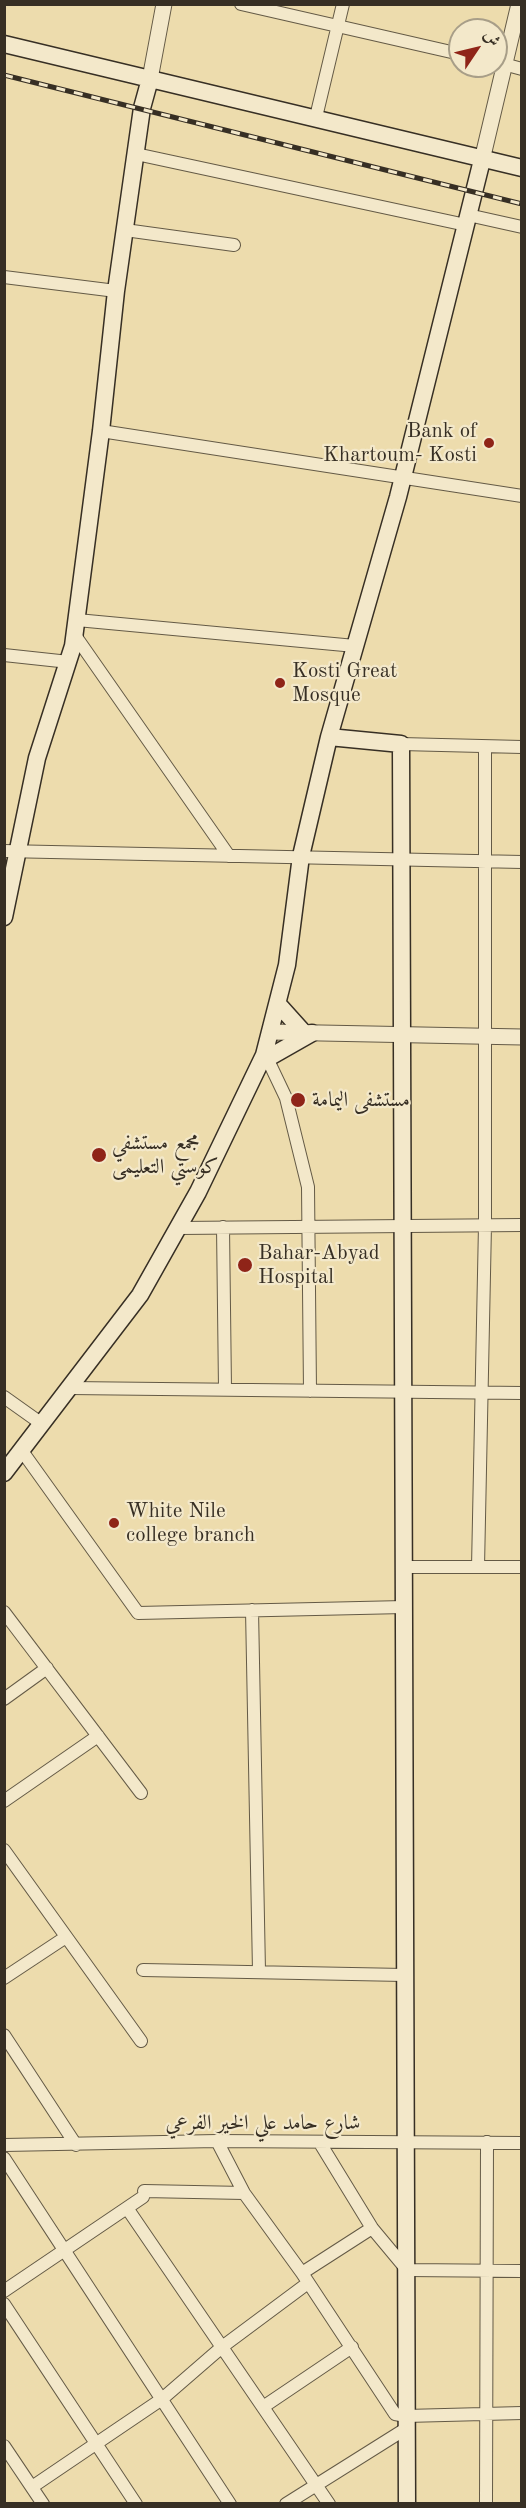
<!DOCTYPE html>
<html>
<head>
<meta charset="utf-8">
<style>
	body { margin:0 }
	#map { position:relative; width:526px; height:2508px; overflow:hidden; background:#eddcad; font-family:"Old Standard TT",Amiri,serif }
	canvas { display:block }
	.frame { position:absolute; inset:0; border:6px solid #372f24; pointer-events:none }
	.north { position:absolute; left:448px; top:18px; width:60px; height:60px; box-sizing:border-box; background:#f3e8ca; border:2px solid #a89e88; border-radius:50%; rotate:55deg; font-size:16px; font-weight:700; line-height:24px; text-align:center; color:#372f24 }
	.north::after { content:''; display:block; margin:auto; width:21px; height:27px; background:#8f2418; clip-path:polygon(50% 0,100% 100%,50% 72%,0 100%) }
</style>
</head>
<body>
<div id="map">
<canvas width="526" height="2508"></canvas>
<div class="frame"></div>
<div class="north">ش</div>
</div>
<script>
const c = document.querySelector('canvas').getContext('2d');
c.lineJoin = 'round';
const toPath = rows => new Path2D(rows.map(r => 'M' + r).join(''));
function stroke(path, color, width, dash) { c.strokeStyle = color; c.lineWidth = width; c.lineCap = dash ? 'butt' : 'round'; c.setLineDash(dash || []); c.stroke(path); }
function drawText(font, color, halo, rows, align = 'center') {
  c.font = font + ' "Old Standard TT",Amiri,serif'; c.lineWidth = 4.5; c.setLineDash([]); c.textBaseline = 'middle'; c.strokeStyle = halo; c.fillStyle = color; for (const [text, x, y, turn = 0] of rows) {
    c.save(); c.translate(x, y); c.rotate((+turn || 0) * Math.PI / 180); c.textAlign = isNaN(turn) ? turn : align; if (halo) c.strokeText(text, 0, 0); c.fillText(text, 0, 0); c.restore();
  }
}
const minor = toPath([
	[241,4,460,54],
	[496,62,522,69],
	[316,117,343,4],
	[136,154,466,225],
	[468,215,522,227],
	[125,230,234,245],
	[4,277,116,291],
	[101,431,522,496],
	[77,620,355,646],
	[74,634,229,856],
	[4,655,69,662],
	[401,744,522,747],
	[4,851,522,862],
	[267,1058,286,1098,308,1187,310,1391],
	[223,1227,225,1389],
	[179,1228,522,1225],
	[70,1388,522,1393],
	[4,1397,42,1424],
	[22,1451,138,1613,404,1607],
	[405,1567,522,1567],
	[478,1567,485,1225,485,747],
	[252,1610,259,1971],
	[4,1612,141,1793],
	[4,1699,47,1668],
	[4,1801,98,1736],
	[4,1850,141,2041],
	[143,1970,404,1975],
	[4,1978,66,1937],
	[4,2035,76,2145],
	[217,2141,244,2193,302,2273,395,2414,406,2416,522,2413],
	[320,2143,372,2228,407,2270,522,2271],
	[4,2145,217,2141,522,2143],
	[4,2158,230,2504],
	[144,2191,244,2193],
	[127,2208,329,2504],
	[302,2273,372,2228],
	[4,2291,143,2197],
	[4,2304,136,2504],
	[263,2407,352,2347],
	[4,2446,43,2504],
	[32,2487,162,2399,222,2347,308,2283],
	[286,2504,407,2428],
	[486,2504,487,2142]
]);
const tertiary = toPath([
	[150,79,164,4],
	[482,160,519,4],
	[271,1032,522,1037]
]);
const secondary = toPath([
	[4,44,522,168],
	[329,737,401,744,407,2504],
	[4,917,37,758,73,646,101,431,116,291,142,108,150,79],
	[278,1004,305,1034],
	[261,1062,312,1033],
	[4,1473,140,1295,198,1192,264,1055,287,965,301,856,329,737,398,497,482,160]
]);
stroke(minor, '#645a46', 14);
stroke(tertiary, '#645a46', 17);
stroke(secondary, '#372f24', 19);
stroke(minor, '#f3e8ca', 12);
stroke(tertiary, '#f3e8ca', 15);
stroke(secondary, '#f3e8ca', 16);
const rail = toPath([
	[4,75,522,204]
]);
stroke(rail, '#372f24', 5);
stroke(rail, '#f3e8ca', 3, [9]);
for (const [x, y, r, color] of [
	[489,443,6,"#8f2418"],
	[280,683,6,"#8f2418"],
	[298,1100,8,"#8f2418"],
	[99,1155,8,"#8f2418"],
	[245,1265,8,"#8f2418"],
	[114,1523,6,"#8f2418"]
]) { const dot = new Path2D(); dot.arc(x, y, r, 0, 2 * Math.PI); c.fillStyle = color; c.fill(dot); stroke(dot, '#f3e8ca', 2); }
drawText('21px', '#372f24', '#f3e8ca', [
	["Bank of",477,431,"right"],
	["Khartoum- Kosti",477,455,"right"],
	["Kosti Great",292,671],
	["Mosque",292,695],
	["مستشفى اليمامة",312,1100],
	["مجمع مستشفي",112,1143],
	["كوستي التعليمى",112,1167],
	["Bahar-Abyad",258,1253],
	["Hospital",258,1277],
	["White Nile",126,1511],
	["college branch",126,1535]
], 'left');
drawText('21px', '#372f24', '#f3e8ca', [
	["شارع حامد علي الخير الفرعي",263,2123]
]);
</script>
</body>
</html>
